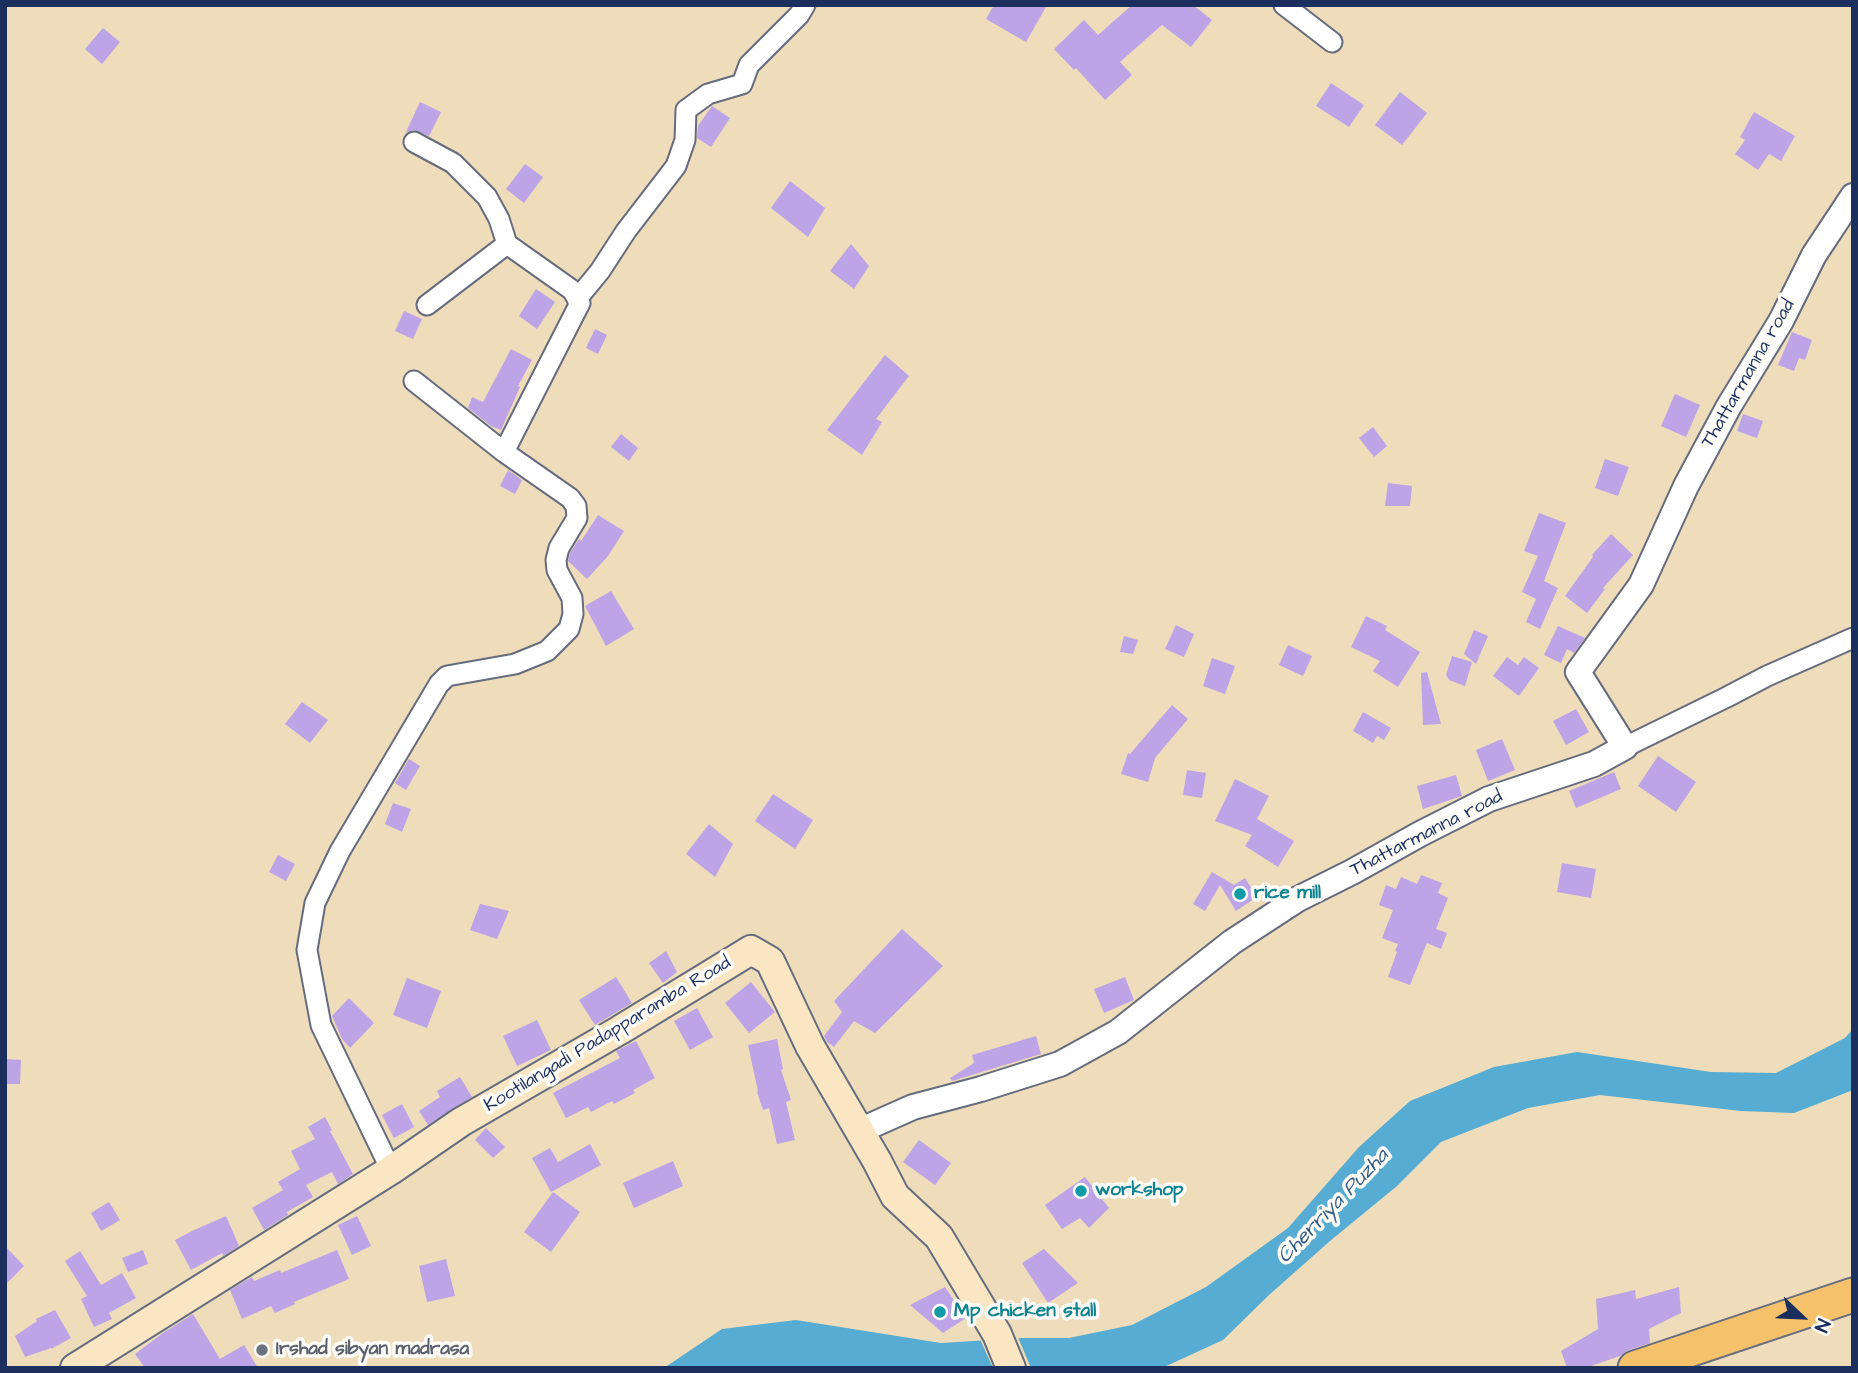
<!DOCTYPE html>
<html>
<head>
<meta charset="utf-8">
<style>
	body { margin:0 }
	#map { position:relative; width:1858px; height:1373px; overflow:hidden; background:#eedcba; font-family:"Architects Daughter",sans-serif }
	canvas { display:block }
	.frame { position:absolute; inset:0; border:7px solid #1b2f5e; pointer-events:none }
	.north { position:absolute; left:1767px; top:1282px; width:70px; height:70px; -webkit-text-stroke:5px #fdfcf7; paint-order:stroke; rotate:113deg; font-size:19px; font-weight:700; line-height:28px; text-align:center; color:#1b2f5e }
	.north::after { content:''; display:block; margin:auto; width:24px; height:32px; background:#1b2f5e; clip-path:polygon(50% 0,100% 100%,50% 72%,0 100%) }
</style>
</head>
<body>
<div id="map">
<canvas width="1858" height="1373"></canvas>
<div class="frame"></div>
<div class="north">N</div>
</div>
<script>
const c = document.querySelector('canvas').getContext('2d');
c.lineJoin = 'round';
function fillPath(path, color) { c.fillStyle = color; c.fill(path, 'evenodd'); }
const toPath = rows => new Path2D(rows.map(r => 'M' + r).join(''));
function stroke(path, color, width, dash) { c.strokeStyle = color; c.lineWidth = width; c.lineCap = dash ? 'butt' : 'round'; c.setLineDash(dash || []); c.stroke(path); }
function drawText(font, color, halo, rows, align = 'center') {
  c.font = font + ' "Architects Daughter",sans-serif'; c.lineWidth = 7; c.setLineDash([]); c.textBaseline = 'middle'; c.strokeStyle = halo; c.fillStyle = color; for (const [text, x, y, turn = 0] of rows) {
    c.save(); c.translate(x, y); c.rotate((+turn || 0) * Math.PI / 180); c.textAlign = isNaN(turn) ? turn : align; if (halo) c.strokeText(text, 0, 0); c.fillText(text, 0, 0); c.restore();
  }
}
fillPath(toPath([
	[1853,1029,1853,1090,1794,1113,1741,1111,1600,1095,1528,1108,1441,1142,1397,1186,1330,1241,1269,1295,1223,1340,1162,1368,664,1368,722,1329,796,1320,941,1343,1022,1338,1069,1338,1132,1325,1206,1287,1288,1228,1359,1147,1410,1101,1494,1067,1577,1052,1711,1072,1776,1073,1845,1038]
]), '#56acd2');
fillPath(toPath([
	[1017,1335,1031,1368,993,1368,979,1337]
]), '#eedcba');
fillPath(toPath([
	[994,5,1047,5,1026,42,986,19],
	[1132,5,1193,5,1212,20,1191,47,1162,25,1120,62,1132,75,1105,100,1076,68,1074,70,1054,49,1084,20,1098,35],
	[103,28,120,42,102,64,85,49],
	[1331,83,1364,105,1349,127,1316,106],
	[1400,92,1427,113,1402,145,1375,125],
	[420,102,441,112,429,136,414,130,406,132],
	[712,106,730,118,711,147,697,138,698,126],
	[1754,112,1795,136,1781,161,1769,154,1758,170,1735,154,1745,140,1740,137],
	[525,164,543,177,524,203,506,189],
	[790,181,825,208,808,237,771,208],
	[851,244,869,266,854,289,830,271],
	[536,289,555,302,537,329,519,316],
	[404,311,422,319,413,339,395,331],
	[595,329,607,335,598,354,586,348],
	[1792,332,1812,340,1805,360,1799,358,1794,371,1778,365],
	[511,349,532,360,518,386,520,387,501,430,491,426,468,408,472,397,483,402],
	[885,355,909,376,876,419,882,422,862,455,827,430],
	[1675,394,1700,405,1686,437,1661,426],
	[1743,414,1763,421,1757,438,1737,431],
	[1373,427,1387,446,1374,457,1359,438],
	[621,434,638,448,629,461,611,447],
	[1605,459,1629,467,1618,496,1595,488],
	[508,470,522,480,515,494,500,486],
	[1388,483,1412,486,1410,506,1385,506],
	[1539,513,1566,523,1544,581,1558,588,1540,629,1526,622,1536,599,1522,592,1538,556,1524,551],
	[598,515,624,531,608,556,587,579,568,561,570,553,579,539,581,541],
	[1611,534,1633,555,1603,588,1605,589,1587,613,1565,596,1593,557,1592,555],
	[611,591,634,629,606,646,585,606],
	[1366,616,1387,626,1385,630,1420,652,1398,687,1373,671,1380,661,1351,647],
	[1176,625,1194,634,1184,657,1165,649],
	[1558,626,1585,638,1574,653,1567,649,1561,663,1544,655],
	[1474,630,1488,636,1476,664,1464,654],
	[1124,636,1138,640,1133,654,1120,652],
	[1288,645,1312,656,1303,676,1279,665],
	[1452,656,1472,662,1465,686,1449,680,1446,675],
	[1507,657,1518,665,1524,657,1539,668,1519,696,1493,676],
	[1212,658,1235,666,1225,694,1203,686],
	[1427,672,1441,724,1423,725,1421,673],
	[302,702,328,720,310,743,285,724],
	[1172,705,1188,719,1155,758,1148,782,1121,774,1128,753,1130,754],
	[1576,709,1589,732,1566,745,1553,721],
	[1363,712,1391,728,1384,740,1377,736,1373,743,1353,731],
	[1502,739,1515,770,1488,781,1476,750],
	[1658,756,1696,782,1676,812,1638,786],
	[409,759,420,766,406,790,395,783],
	[1187,770,1206,773,1202,798,1183,795],
	[1614,772,1621,789,1576,808,1569,791],
	[1456,775,1462,796,1423,809,1417,786],
	[1235,779,1269,796,1257,819,1294,841,1278,867,1245,846,1252,835,1215,821],
	[773,794,813,820,795,849,755,821],
	[393,803,411,809,402,832,385,824],
	[709,824,733,844,715,877,686,854],
	[278,855,295,864,286,881,269,872],
	[1562,863,1596,869,1591,898,1557,892],
	[1212,872,1234,885,1245,878,1257,897,1236,911,1220,885,1205,911,1193,904],
	[1421,875,1442,883,1438,893,1448,898,1436,929,1447,933,1441,949,1427,943,1410,985,1388,977,1397,952,1395,951,1398,944,1382,938,1393,910,1379,905,1386,885,1396,889,1401,877,1417,884],
	[480,904,509,911,497,939,470,930],
	[902,929,943,966,875,1033,854,1021,834,1047,827,1042,824,1036,842,1012,834,1001],
	[666,951,677,972,663,983,649,963],
	[616,977,632,1003,595,1025,579,1000],
	[1125,977,1134,1000,1104,1013,1094,989],
	[407,978,441,991,427,1028,393,1015],
	[751,982,775,1012,749,1033,725,1003],
	[349,998,374,1023,350,1048,342,1039,332,1016],
	[697,1008,713,1037,690,1050,674,1021],
	[537,1020,551,1050,517,1066,503,1036],
	[1036,1036,1041,1054,952,1081,950,1078,974,1063,972,1055],
	[777,1039,783,1069,781,1070,791,1100,786,1102,795,1140,777,1144,769,1108,763,1110,757,1092,758,1091,748,1045],
	[636,1041,655,1078,633,1090,635,1093,614,1104,612,1101,591,1112,588,1107,566,1118,553,1093,620,1058,616,1051],
	[5,1059,21,1060,20,1084,5,1084],
	[460,1077,472,1097,428,1125,419,1111,440,1097,437,1091],
	[402,1104,414,1127,394,1138,382,1115],
	[325,1117,332,1130,330,1131,353,1174,338,1184,332,1172,306,1185,313,1197,287,1212,288,1215,264,1230,252,1208,283,1190,278,1182,300,1169,291,1151,315,1139,308,1127],
	[486,1128,505,1147,493,1158,475,1140],
	[919,1140,951,1163,935,1185,903,1162],
	[590,1144,601,1165,551,1192,532,1158,550,1148,558,1162],
	[673,1161,683,1186,634,1208,623,1183],
	[1085,1177,1109,1208,1089,1228,1080,1218,1062,1229,1045,1205],
	[553,1192,580,1212,551,1252,524,1232],
	[109,1202,120,1220,101,1231,91,1213],
	[226,1216,239,1246,223,1256,222,1253,191,1270,175,1240,192,1231],
	[357,1216,371,1246,352,1255,338,1225],
	[5,1246,24,1266,5,1285],
	[1044,1249,1078,1283,1048,1303,1022,1263],
	[143,1250,148,1264,128,1272,122,1258],
	[337,1250,349,1279,294,1302,295,1304,275,1313,271,1306,242,1319,230,1290,252,1277,254,1281,280,1270,281,1273],
	[80,1251,101,1285,122,1273,136,1298,109,1313,112,1319,94,1327,81,1299,87,1296,65,1261],
	[446,1259,455,1296,427,1302,419,1266],
	[945,1287,966,1318,943,1333,910,1305],
	[1679,1287,1681,1313,1649,1329,1650,1343,1629,1350,1620,1356,1585,1368,1567,1368,1561,1351,1598,1329,1596,1299,1635,1290,1636,1299],
	[55,1310,71,1338,51,1349,51,1348,25,1357,15,1336,37,1321,36,1319],
	[193,1314,220,1359,244,1345,258,1368,145,1368,135,1354,163,1333]
]), '#bda4e7');
const minor = toPath([
	[1284,5,1332,42],
	[414,142,453,163,487,197,499,219,507,244,572,290,580,303,504,452],
	[577,299,600,271,626,231,676,166,685,140,686,110,708,94,742,84,749,65,799,15,805,5],
	[427,305,507,244],
	[1625,747,1727,697,1767,676,1853,638],
	[391,1170,321,1025,307,950,315,903,340,851,439,684,447,676,515,664,547,651,569,629,573,614,572,598,557,570,556,560,559,548,577,518,576,506,570,498,504,452,414,381]
]);
const tertiary = toPath([
	[859,1131,913,1107,981,1089,1060,1064,1118,1032,1232,942,1298,899,1352,872,1420,834,1489,799,1594,764,1625,747,1578,672,1641,585,1686,486,1729,406,1781,321,1814,255,1853,196]
]);
const secondary = toPath([
	[75,1368,391,1170,461,1122,620,1030,751,950,770,961,810,1046,877,1161,895,1196,939,1237,997,1334,1011,1368]
]);
const trunk = toPath([
	[1635,1368,1853,1295]
]);
stroke(minor, '#656c7e', 23);
stroke(tertiary, '#656c7e', 28);
stroke(secondary, '#656c7e', 32);
stroke(trunk, '#656c7e', 37);
stroke(minor, '#fff', 19);
stroke(tertiary, '#fff', 24);
stroke(secondary, '#fbe6c4', 28);
stroke(trunk, '#f5c16b', 33);
for (const [x, y, r, color] of [
	[1240,894,7,"#0f9aa8"],
	[1081,1191,7,"#0f9aa8"],
	[940,1312,7,"#0f9aa8"],
	[262,1350,7,"#6b7280"]
]) { const dot = new Path2D(); dot.arc(x, y, r, 0, 2 * Math.PI); c.fillStyle = color; c.fill(dot); stroke(dot, '#fdfcf7', 2.5); }
drawText('19px', '#1b2f5e', '#fdfcf7', [
	["Thattarmanna road",1749,374,-60],
	["Thattarmanna road",1427,834,-27],
	["Kootilangadi Padapparamba Road",608,1035,-31]
]);
drawText('bold 19px', '#0d838f', '#fdfcf7', [
	["rice mill",1254,894],
	["workshop",1095,1191],
	["Mp chicken stall",954,1312]
], 'left');
drawText('bold 19px', '#5b616d', '#fdfcf7', [
	["Irshad sibyan madrasa",276,1350]
], 'left');
drawText('italic 21px', '#305b87', '#fdfcf7', [
	["Cherriya Puzha",1334,1207,-46]
]);
</script>
</body>
</html>
